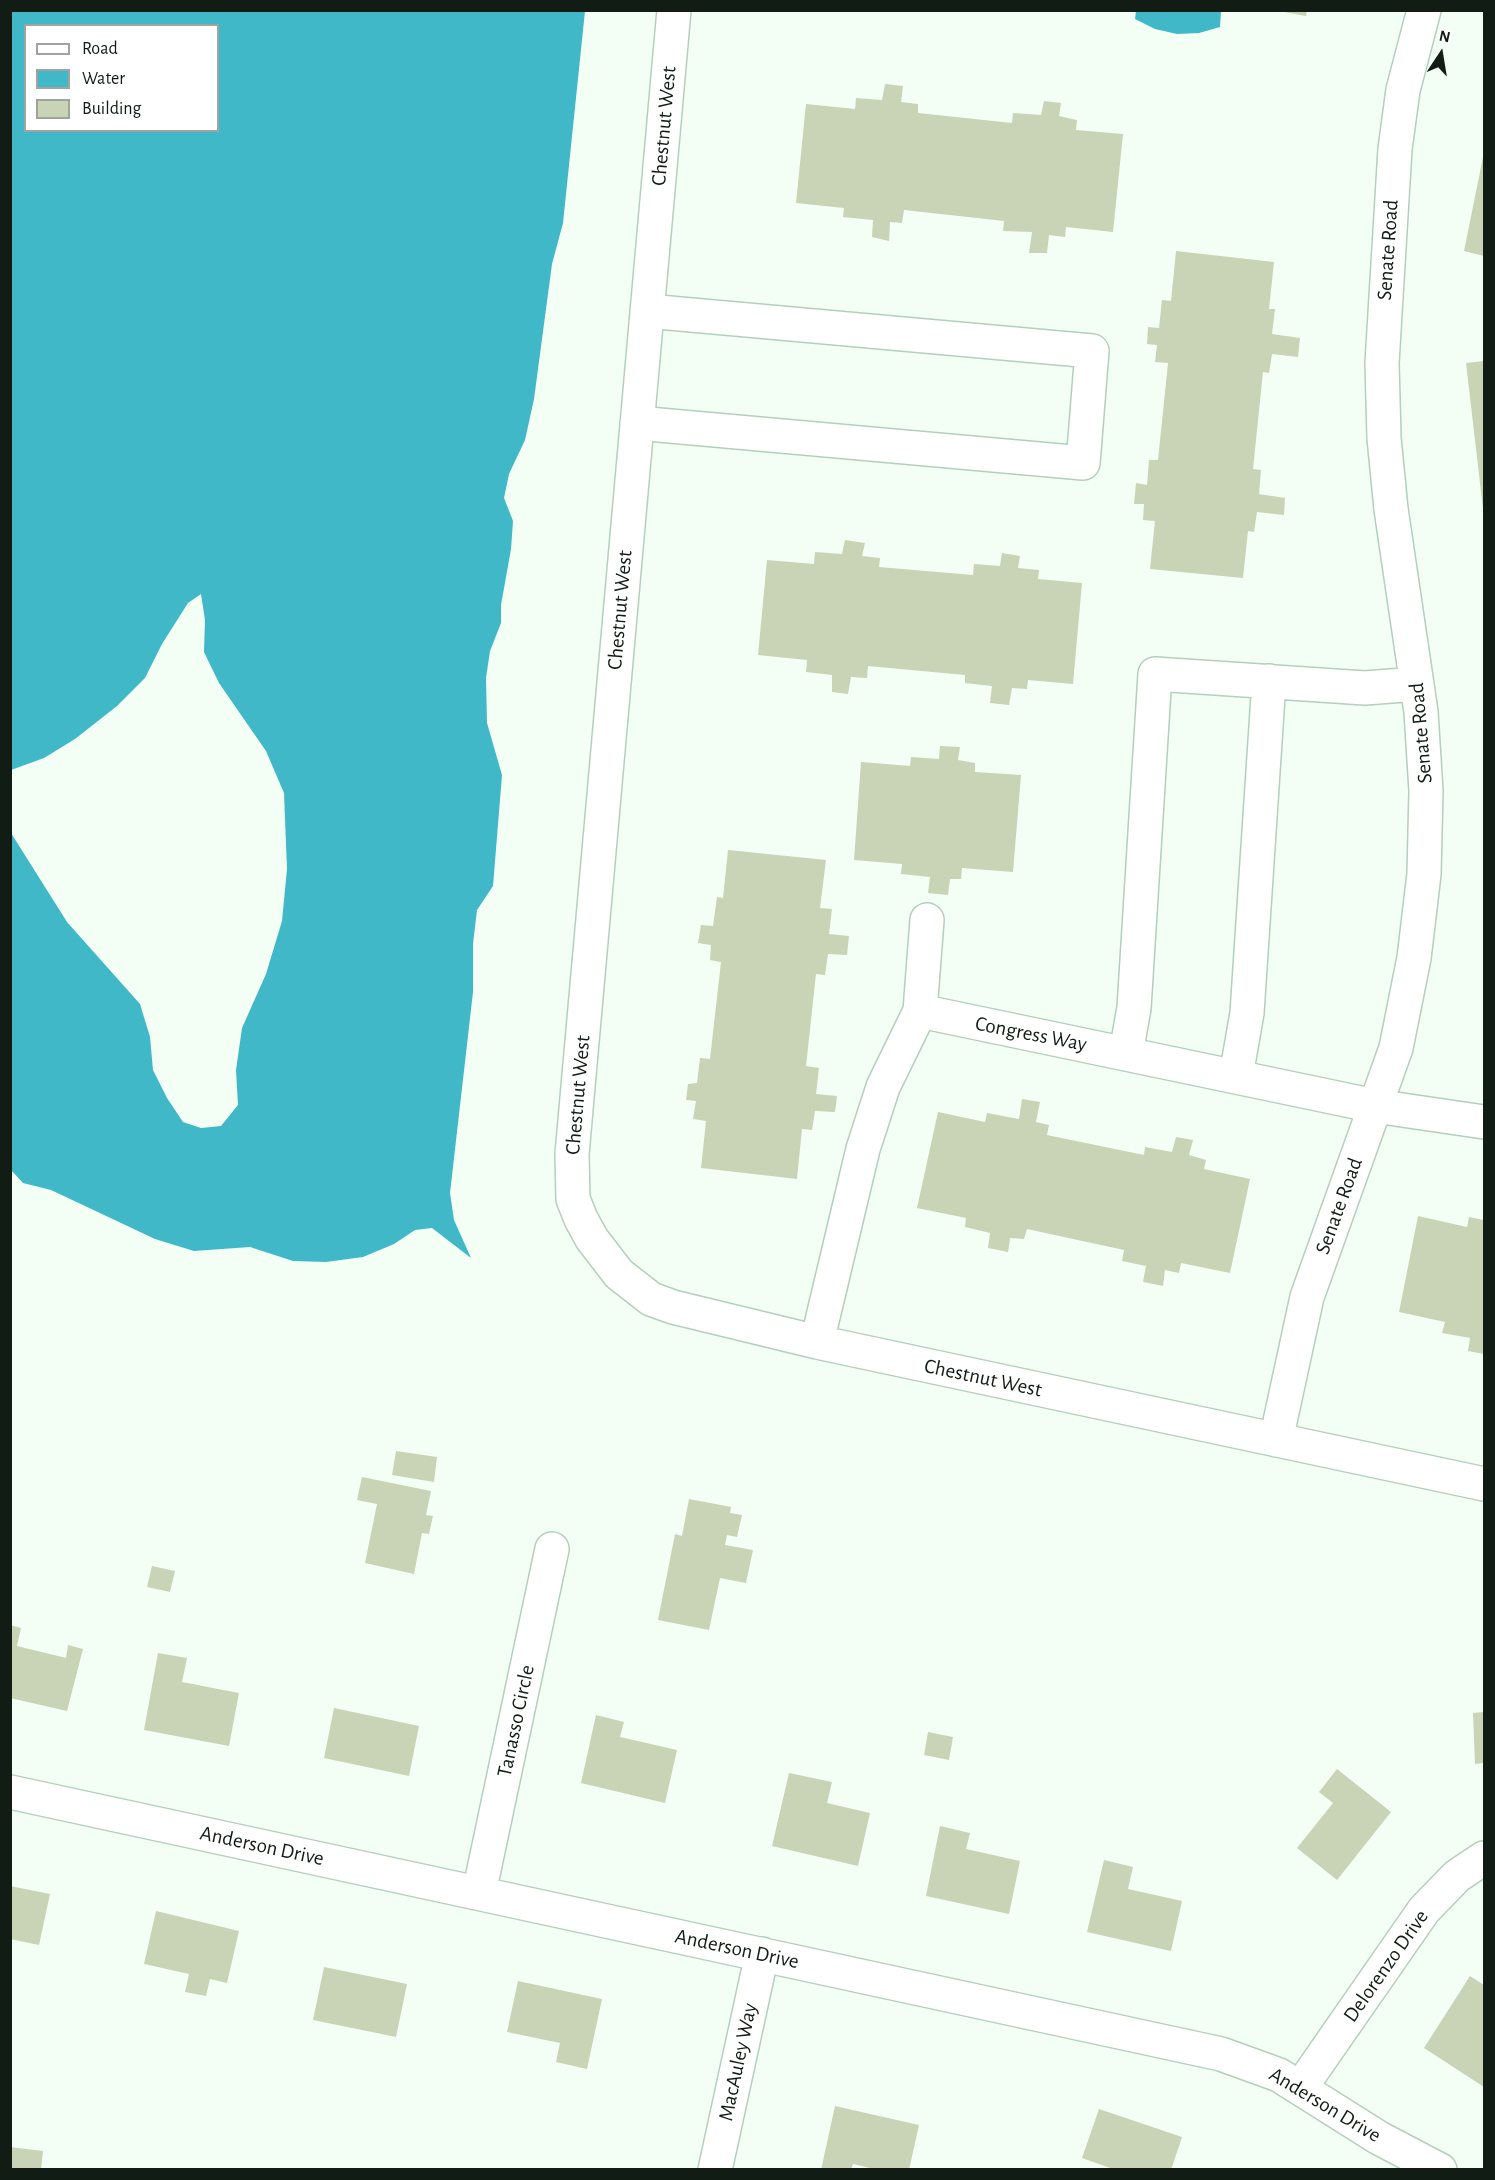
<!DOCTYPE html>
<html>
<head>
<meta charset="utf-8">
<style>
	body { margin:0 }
	#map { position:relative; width:1495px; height:2180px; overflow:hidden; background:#f3fef5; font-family:"Alegreya Sans",sans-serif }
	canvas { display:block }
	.frame { position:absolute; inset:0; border:12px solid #111c14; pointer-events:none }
	.legend { position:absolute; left:24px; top:24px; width:195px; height:108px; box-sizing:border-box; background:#fff; border:2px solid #a0a4a1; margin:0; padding:8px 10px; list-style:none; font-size:18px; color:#111c14 }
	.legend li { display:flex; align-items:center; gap:12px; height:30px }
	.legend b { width:30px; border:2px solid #a0a4a1 }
	.north { position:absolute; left:1411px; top:24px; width:60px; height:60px; -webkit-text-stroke:4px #fff; paint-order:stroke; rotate:12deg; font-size:16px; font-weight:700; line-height:24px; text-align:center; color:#111c14 }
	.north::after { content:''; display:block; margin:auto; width:21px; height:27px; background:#111c14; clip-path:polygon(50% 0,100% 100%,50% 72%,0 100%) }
</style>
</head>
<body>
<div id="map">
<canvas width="1495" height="2180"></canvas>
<div class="frame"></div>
<ul class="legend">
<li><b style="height:8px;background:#fff"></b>Road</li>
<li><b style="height:16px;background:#40b8c7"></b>Water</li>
<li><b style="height:16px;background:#c8d4b5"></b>Building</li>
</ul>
<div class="north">N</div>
</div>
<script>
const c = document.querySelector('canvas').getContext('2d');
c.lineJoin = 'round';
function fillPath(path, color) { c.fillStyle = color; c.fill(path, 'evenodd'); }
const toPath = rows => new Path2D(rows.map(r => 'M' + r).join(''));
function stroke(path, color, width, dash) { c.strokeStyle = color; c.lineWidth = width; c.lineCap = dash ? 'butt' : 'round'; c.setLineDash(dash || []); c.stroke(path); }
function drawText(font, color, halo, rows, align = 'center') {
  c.font = font + ' "Alegreya Sans",sans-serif'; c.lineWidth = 5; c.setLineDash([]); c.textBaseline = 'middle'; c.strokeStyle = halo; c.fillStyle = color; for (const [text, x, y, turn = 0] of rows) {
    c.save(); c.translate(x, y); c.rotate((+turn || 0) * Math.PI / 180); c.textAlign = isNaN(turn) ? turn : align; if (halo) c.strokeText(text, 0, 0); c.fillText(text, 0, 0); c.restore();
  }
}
fillPath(toPath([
	[11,10,585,11,563,223,552,264,534,399,525,440,509,474,504,498,513,521,511,549,501,605,501,623,490,651,486,678,487,723,502,775,493,886,477,910,473,944,473,992,450,1193,454,1220,471,1258,432,1228,415,1230,394,1244,363,1257,326,1262,293,1261,250,1247,194,1251,155,1239,51,1190,23,1183,11,1170,11,833,67,922,140,1004,150,1037,153,1070,167,1098,183,1122,201,1128,221,1126,238,1105,236,1070,242,1028,266,974,282,921,287,869,284,793,266,751,219,683,204,652,205,620,201,594,188,603,162,644,145,678,117,706,75,739,44,758,11,770],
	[26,26,218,26,218,130,26,130],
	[1136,11,1221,11,1220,27,1199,33,1177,34,1155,29,1135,19]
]), '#40b8c7');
fillPath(toPath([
	[1273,10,1307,10,1306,16],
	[885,84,903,86,901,102,918,104,918,113,1012,123,1013,113,1041,115,1044,101,1061,103,1059,116,1077,120,1076,130,1123,134,1113,232,1066,227,1065,237,1049,235,1047,253,1029,253,1032,232,1003,231,1004,221,904,210,902,223,890,222,889,241,872,237,873,220,843,217,844,208,796,203,806,104,855,109,856,98,882,100],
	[1483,157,1484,157,1484,256,1464,251],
	[1176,251,1274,262,1269,309,1275,309,1272,334,1300,338,1298,357,1272,354,1269,373,1263,372,1253,469,1261,470,1259,494,1285,498,1284,515,1257,512,1254,532,1248,531,1243,578,1150,569,1155,521,1143,520,1144,504,1134,504,1136,483,1147,485,1149,460,1158,460,1168,363,1155,362,1157,345,1147,344,1148,327,1159,328,1162,300,1171,301],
	[1484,361,1484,508,1483,509,1466,363],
	[845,540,865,543,862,556,880,558,879,567,973,575,974,564,1000,566,1002,553,1020,556,1018,568,1039,570,1038,579,1082,583,1073,684,1028,680,1027,689,1012,688,1009,705,990,703,992,686,965,683,965,675,868,666,867,678,851,677,848,694,832,692,832,675,806,672,807,660,758,655,767,560,814,564,815,552,842,554],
	[940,746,960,747,958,760,975,763,975,772,1021,775,1013,872,962,868,961,879,950,879,948,895,928,893,930,877,901,874,902,864,854,860,861,762,910,766,911,757,939,759],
	[728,850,826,860,820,908,832,909,829,934,849,936,847,955,828,954,825,975,816,974,806,1066,819,1068,816,1094,837,1096,835,1112,815,1111,812,1130,802,1129,797,1179,701,1168,706,1121,693,1119,696,1101,686,1100,688,1084,697,1083,700,1058,710,1059,721,962,710,960,711,945,698,943,701,925,713,926,717,897,723,898],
	[1022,1099,1040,1102,1036,1122,1049,1125,1047,1135,1144,1155,1145,1147,1172,1152,1176,1137,1193,1140,1189,1155,1206,1160,1204,1169,1250,1179,1230,1273,1181,1263,1179,1273,1165,1270,1163,1286,1143,1282,1146,1266,1122,1261,1124,1250,1027,1229,1024,1239,1010,1238,1008,1252,988,1248,990,1233,965,1227,966,1218,917,1208,938,1112,985,1122,987,1113,1019,1119],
	[1418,1216,1467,1227,1469,1217,1484,1220,1484,1354,1468,1351,1470,1338,1442,1333,1445,1322,1399,1312],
	[396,1451,437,1457,434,1482,392,1475],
	[362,1477,431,1491,426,1515,433,1516,429,1534,422,1533,414,1574,365,1563,377,1504,357,1500],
	[689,1499,731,1507,730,1513,742,1515,737,1537,727,1535,725,1545,753,1550,746,1583,720,1578,709,1630,658,1620,675,1534,682,1536],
	[152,1566,175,1571,170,1592,147,1587],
	[10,1625,21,1628,17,1646,66,1658,68,1645,83,1649,67,1711,10,1698],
	[158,1653,187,1658,182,1682,239,1693,229,1746,144,1730],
	[334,1708,419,1726,409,1776,324,1758],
	[1484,1712,1484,1763,1475,1764,1473,1713],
	[596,1715,624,1722,620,1737,677,1750,665,1803,581,1783],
	[928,1732,953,1737,949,1760,924,1755],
	[1337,1769,1391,1812,1337,1880,1297,1848,1333,1803,1319,1792],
	[789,1773,832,1782,827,1803,870,1813,858,1866,772,1846],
	[940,1826,970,1833,966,1849,1020,1861,1009,1914,926,1896],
	[1104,1860,1133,1867,1128,1889,1182,1901,1171,1951,1087,1932],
	[10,1886,50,1894,39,1945,10,1939],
	[156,1911,239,1931,227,1983,210,1979,206,1996,185,1992,189,1974,144,1964],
	[324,1967,407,1984,396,2037,313,2020],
	[1470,1976,1484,1985,1484,2087,1424,2048],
	[518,1981,602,1999,587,2069,556,2062,560,2043,507,2032],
	[835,2106,919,2125,909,2170,878,2170,853,2164,851,2170,821,2170],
	[1099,2109,1182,2137,1171,2170,1116,2170,1082,2158],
	[10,2147,43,2151,41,2170,10,2170]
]), '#c8d4b5');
const minor = toPath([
	[674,10,572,1154,573,1199,581,1219,592,1239,619,1274,651,1299,673,1307,817,1342,1484,1484],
	[637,423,1083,463,1092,351,647,311],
	[920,1011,927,920],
	[1126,1053,1134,1008,1155,674,1365,688,1417,684],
	[1236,1076,1247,1013,1269,681],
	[817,1342,863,1149,883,1087,920,1011,1375,1106,1484,1122],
	[1276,1440,1307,1297,1396,1048,1414,958,1424,874,1426,791,1421,712,1391,509,1384,438,1382,363,1395,149,1403,90,1424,10],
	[10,1792,1221,2054,1279,2075,1379,2138,1440,2170],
	[479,1893,552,1549],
	[1301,2087,1424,1910,1457,1876,1484,1858],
	[715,2170,762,1954]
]);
stroke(minor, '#b3d0ba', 36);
stroke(minor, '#fff', 33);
drawText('21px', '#111c14', '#fff', [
	["Chestnut West",664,126,-85],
	["Senate Road",1388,250,-86],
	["Chestnut West",620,610,-85],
	["Senate Road",1421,733,-95],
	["Congress Way",1031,1034,11],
	["Chestnut West",578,1095,-85],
	["Senate Road",1339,1206,-70],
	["Chestnut West",983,1378,12],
	["Tanasso Circle",516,1721,-78],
	["Anderson Drive",262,1846,12],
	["Anderson Drive",737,1949,12],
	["Delorenzo Drive",1386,1966,-55],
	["MacAuley Way",738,2062,-78],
	["Anderson Drive",1325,2105,31]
]);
</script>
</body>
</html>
